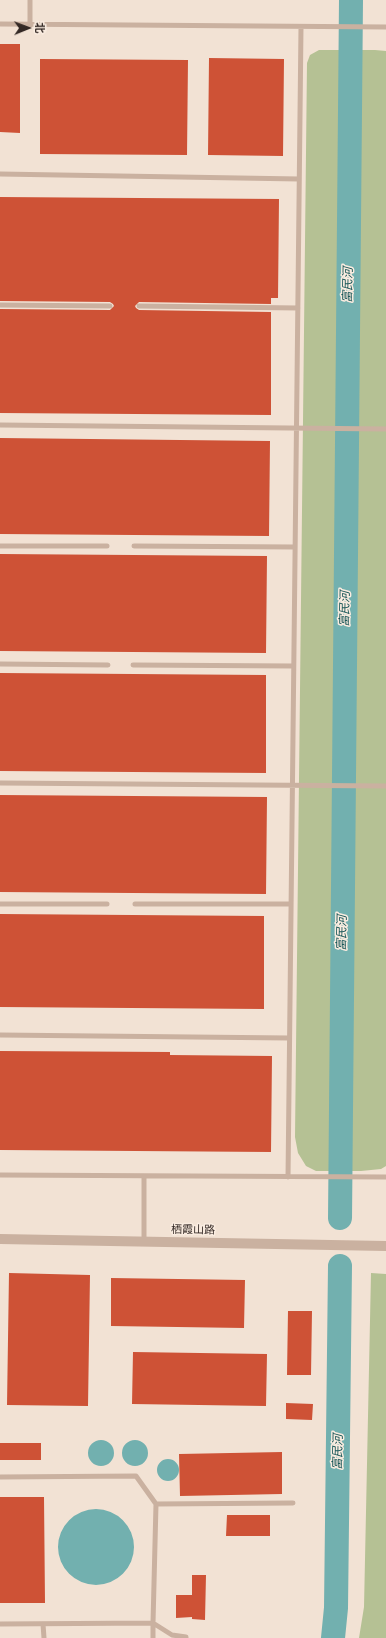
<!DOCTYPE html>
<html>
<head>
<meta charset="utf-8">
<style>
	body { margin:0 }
	#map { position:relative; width:386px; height:1638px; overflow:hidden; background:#f2e2d4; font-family:Mulish,"Noto Sans SC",sans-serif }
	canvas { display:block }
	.north { position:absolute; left:8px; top:8px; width:40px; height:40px; -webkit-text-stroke:3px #faece0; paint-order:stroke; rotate:89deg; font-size:11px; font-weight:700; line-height:16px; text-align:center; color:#332824 }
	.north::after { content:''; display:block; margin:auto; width:14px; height:18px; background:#332824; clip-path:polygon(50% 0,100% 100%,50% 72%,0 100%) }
</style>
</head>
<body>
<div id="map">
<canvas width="386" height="1638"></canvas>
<div class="north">北</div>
</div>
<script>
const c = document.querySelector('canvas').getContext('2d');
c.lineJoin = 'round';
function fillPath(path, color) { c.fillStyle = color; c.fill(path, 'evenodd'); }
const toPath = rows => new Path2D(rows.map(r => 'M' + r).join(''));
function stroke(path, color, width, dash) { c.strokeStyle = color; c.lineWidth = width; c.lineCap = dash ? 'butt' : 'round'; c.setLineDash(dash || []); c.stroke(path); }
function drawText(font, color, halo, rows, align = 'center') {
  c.font = font + ' Mulish,"Noto Sans SC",sans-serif'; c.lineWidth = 3; c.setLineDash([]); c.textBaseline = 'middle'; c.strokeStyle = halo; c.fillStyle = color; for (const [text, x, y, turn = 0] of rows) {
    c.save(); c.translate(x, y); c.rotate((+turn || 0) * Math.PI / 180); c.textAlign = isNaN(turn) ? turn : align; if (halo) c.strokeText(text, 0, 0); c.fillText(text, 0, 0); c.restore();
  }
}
fillPath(toPath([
	[319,50,375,50,386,51,386,1166,381,1169,361,1171,316,1171,306,1166,298,1153,295,1137,307,63,310,55],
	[371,1273,386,1274,386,1638,359,1638,364,1607]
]), '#b5c194');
fillPath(toPath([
	'88 1453a13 13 0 1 1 26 0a13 13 0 1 1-26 0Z',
	'122 1453a13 13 0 1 1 26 0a13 13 0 1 1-26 0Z',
	'157 1470a11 11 0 1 1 22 0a11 11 0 1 1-22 0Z',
	'58 1547a38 38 0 1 1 76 0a38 38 0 1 1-76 0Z'
]), '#72b0af');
stroke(toPath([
	[340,1218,351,0],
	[333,1638,336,1608,340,1266]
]), '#72b0af', 24);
fillPath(toPath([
	[0,44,20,44,20,133,0,132],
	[209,58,284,59,283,156,208,155],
	[40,59,188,60,187,155,40,154],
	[0,197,279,199,278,298,271,298,271,304,139,302,135,306,136,308,139,310,271,312,271,415,0,413,0,309,110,310,114,306,113,304,110,302,0,301],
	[0,438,270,441,269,536,0,534],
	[0,554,267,556,266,653,0,651],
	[0,673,266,675,266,773,0,771],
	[0,795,267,797,266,894,0,892],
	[0,914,264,916,264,1009,0,1007],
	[0,1051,170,1052,170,1055,272,1056,271,1152,0,1150],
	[9,1273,90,1275,88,1406,7,1405],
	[111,1278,245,1280,244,1328,111,1326],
	[288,1311,312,1311,311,1375,287,1375],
	[133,1352,267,1354,266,1406,132,1404],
	[286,1403,313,1404,312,1420,286,1419],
	[0,1443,41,1443,41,1460,0,1460],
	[282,1452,282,1494,180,1496,179,1454],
	[0,1497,44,1497,45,1603,0,1603],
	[227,1515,270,1515,270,1536,226,1536],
	[192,1575,206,1575,205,1620,192,1619,192,1617,176,1618,176,1595,192,1595]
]), '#ce5236');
stroke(toPath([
	[0,24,386,27],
	[30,25,30,0],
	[0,174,299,179],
	[0,305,110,306],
	[139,306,298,308],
	[0,425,386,429],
	[0,546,107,546],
	[134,546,295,547],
	[0,664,108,665],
	[133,665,293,666],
	[0,783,386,786],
	[0,904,107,904],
	[135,904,291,904],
	[0,1035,289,1038],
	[0,1175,386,1177],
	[288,1177,301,27],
	[144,1241,144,1176],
	[0,1477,136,1476,156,1504,153,1623,0,1624],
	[156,1504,293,1503],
	[153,1623,172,1635,186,1637,186,1638],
	[153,1623,153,1638],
	[43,1624,44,1638]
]), '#cab1a0', 5);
stroke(toPath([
	[0,1239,386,1246]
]), '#cab1a0', 10);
drawText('11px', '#332824', '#faece0', [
	["栖霞山路",193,1230,1]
]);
drawText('italic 12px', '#175657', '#faece0', [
	["富民河",348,285,-89],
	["富民河",345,609,-89],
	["富民河",342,933,-89],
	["富民河",338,1452,-89]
]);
</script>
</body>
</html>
